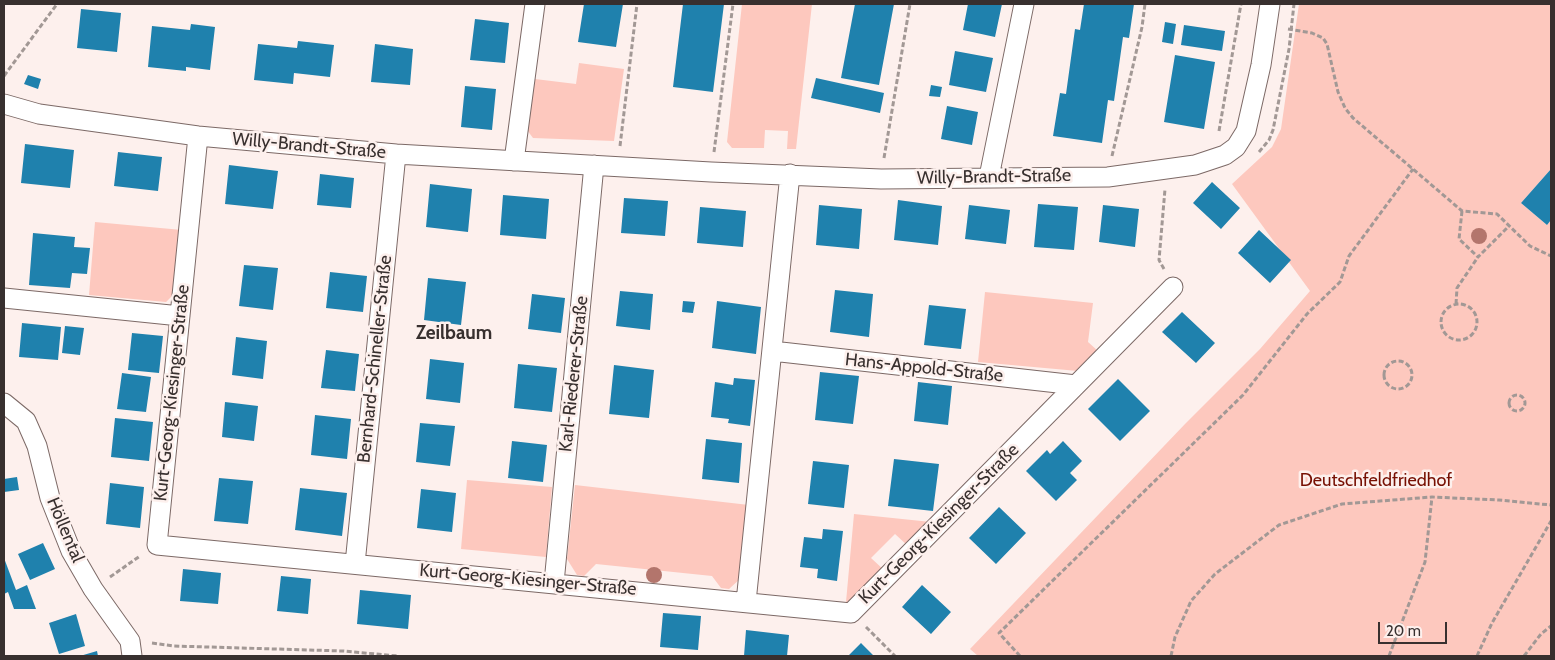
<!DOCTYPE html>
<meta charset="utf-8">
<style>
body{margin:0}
#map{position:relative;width:1555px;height:660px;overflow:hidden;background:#fdf0ed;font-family:Cabin,sans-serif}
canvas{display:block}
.frame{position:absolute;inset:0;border:5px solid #38302f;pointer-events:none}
.scale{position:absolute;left:1378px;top:622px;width:69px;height:22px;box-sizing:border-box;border:2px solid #38302f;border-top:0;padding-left:6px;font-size:15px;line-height:18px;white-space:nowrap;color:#38302f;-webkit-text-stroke:4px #fdf0ed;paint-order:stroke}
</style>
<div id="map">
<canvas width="1555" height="660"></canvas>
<div class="frame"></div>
<div class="scale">20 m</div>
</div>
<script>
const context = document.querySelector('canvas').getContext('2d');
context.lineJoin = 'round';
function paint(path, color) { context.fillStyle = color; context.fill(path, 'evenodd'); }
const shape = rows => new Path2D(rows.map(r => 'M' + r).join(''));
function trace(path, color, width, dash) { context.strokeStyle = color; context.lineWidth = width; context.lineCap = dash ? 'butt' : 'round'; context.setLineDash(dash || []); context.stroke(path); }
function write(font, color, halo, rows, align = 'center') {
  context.font = font + ' Cabin,sans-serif'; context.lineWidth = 5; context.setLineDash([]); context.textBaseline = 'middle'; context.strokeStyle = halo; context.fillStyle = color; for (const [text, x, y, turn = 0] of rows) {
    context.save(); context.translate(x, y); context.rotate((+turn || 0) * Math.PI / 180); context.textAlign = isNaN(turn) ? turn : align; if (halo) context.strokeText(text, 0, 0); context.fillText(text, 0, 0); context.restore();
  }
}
const green = shape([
 [742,4,812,4,796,149,787,149,788,131,765,130,764,148,732,148,727,142],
 [1299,4,1551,4,1551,169,1521,203,1547,225,1551,220,1551,656,978,656,970,649,1185,424,1260,349,1310,291,1232,184,1272,147,1281,129],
 [579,63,624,69,614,141,533,138,527,130,535,79,576,84],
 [95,222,182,230,177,291,166,302,89,295],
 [985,292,1093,303,1088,342,1098,351,1078,371,978,362],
 [467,480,552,487,546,557,461,549],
 [575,485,749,505,741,578,729,589,721,588,712,576,596,564,584,576,577,575,567,559],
 [854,514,931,522,908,546,895,534,871,558,884,570,852,601,846,602]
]);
const building = shape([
 [584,4,623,4,616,47,578,42],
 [683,4,724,4,713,92,673,87],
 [855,4,894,4,879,85,841,78],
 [968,4,1002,4,995,37,963,30],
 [1084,4,1134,4,1129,38,1123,37,1114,101,1108,100,1102,143,1053,136,1060,93,1066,94,1075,29,1080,30],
 [81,9,121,13,117,52,77,48],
 [475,19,509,23,505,63,470,60],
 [1165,22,1176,24,1173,44,1162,42],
 [191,24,215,27,210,70,186,67,186,71,148,67,152,26,190,30],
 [1184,25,1225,31,1222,51,1181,45],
 [298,41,334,45,330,77,294,73,293,84,254,80,258,44,297,48],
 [375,44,413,49,410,85,371,82],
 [955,51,993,58,986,92,949,85],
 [1175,55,1215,62,1204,129,1164,122],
 [28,75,41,79,38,89,24,84],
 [816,78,884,93,880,113,811,98],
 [931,85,942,87,940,97,929,96],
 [465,86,496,89,492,130,461,127],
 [947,106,978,112,972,145,941,139],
 [25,144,74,150,70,188,21,183],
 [118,152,162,157,158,191,114,186],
 [229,165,278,171,273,209,225,204],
 [1551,169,1551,220,1547,225,1521,203],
 [320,174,354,178,351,208,317,205],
 [1212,182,1240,208,1221,229,1193,203],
 [430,184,472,189,468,232,426,227],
 [503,195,549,199,546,239,500,235],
 [624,198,668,201,665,236,621,233],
 [898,200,942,206,938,245,894,240],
 [1038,204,1078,207,1074,250,1034,247],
 [819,205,862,209,859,249,816,245],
 [969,205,1010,210,1006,244,965,239],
 [1103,205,1139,209,1135,247,1099,242],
 [700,207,746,211,743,247,697,243],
 [1259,230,1291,260,1270,283,1238,253],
 [33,233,75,237,74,247,90,248,87,274,72,273,70,288,29,285],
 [244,265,278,268,273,310,239,306],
 [330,272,367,276,363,312,326,308],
 [428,278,466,282,461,325,424,320],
 [835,290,873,294,869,337,830,332],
 [620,291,653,294,650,330,616,326],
 [532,294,565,298,561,333,528,329],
 [683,301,695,302,693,313,682,312],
 [717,301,761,307,756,354,712,348],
 [929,305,966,309,961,349,924,345],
 [1182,312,1215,343,1196,363,1162,332],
 [22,323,61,327,58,360,19,357],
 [65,326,84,328,80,355,62,353],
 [132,333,163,336,159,373,128,370],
 [236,337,267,341,263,379,232,375],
 [326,350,359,354,355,391,321,388],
 [430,359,464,363,460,403,426,399],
 [518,364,557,368,552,412,514,408],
 [614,365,654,370,649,418,609,414],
 [820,372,859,376,853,424,815,420],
 [122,373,151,377,146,412,117,409],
 [734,378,755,380,750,426,728,423,729,419,711,417,715,382,733,385],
 [1118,379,1150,411,1120,441,1088,409],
 [918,382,952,386,948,425,914,421],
 [225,402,258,406,254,441,222,437],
 [315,415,351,419,347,459,311,455],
 [115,418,153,422,149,461,111,457],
 [420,423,455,426,450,466,416,462],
 [706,439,742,443,739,483,702,479],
 [512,441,547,445,543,482,508,478],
 [1063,441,1082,461,1070,473,1077,480,1056,501,1026,471,1047,450,1050,454],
 [894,459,939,464,933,511,888,506],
 [813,461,849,465,844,508,808,504],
 [17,477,19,490,4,492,4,479],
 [219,478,253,481,248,524,214,521],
 [110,483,144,487,140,528,106,524],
 [300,488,347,493,342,536,295,530],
 [421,489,456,493,452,532,417,528],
 [999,507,1026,533,996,564,969,538],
 [823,529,843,531,837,581,817,578,818,569,800,567,804,537,822,539],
 [43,543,55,569,30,580,18,554],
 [4,558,16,590,27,585,36,609,14,609,8,592,4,594],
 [183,569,221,573,218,604,180,601],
 [281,576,311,579,308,614,277,611],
 [922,585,951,612,931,634,902,607],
 [360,590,411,595,408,629,357,624],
 [663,613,701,616,698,650,660,647],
 [76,614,85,646,59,654,49,623],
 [746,630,789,635,787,656,744,656],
 [861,643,874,656,848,656],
 [97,651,98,656,80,656]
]);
const path = shape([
 [1288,29,1312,33,1323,38,1327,44,1338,92,1345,108,1353,118,1407,164,1462,211,1497,214,1530,246,1551,256],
 [4,76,57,4],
 [1219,131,1241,4],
 [620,146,637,4],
 [714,152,733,4],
 [1259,152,1269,140,1273,130,1289,49,1294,4],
 [1112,156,1142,27,1145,4],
 [884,158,910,4],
 [1462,211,1459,239,1478,257,1509,226],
 [1164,269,1159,260,1165,189],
 '1441 322a18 18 0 1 1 36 0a18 18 0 1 1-36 0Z',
 [1456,304,1457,288,1478,257],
 '1384 375a14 14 0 1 1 28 0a14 14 0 1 1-28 0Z',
 '1509 403a8 8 0 1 1 16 0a8 8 0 1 1-16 0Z',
 [110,577,140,556],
 [866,627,895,656],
 [152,643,174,646,343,651,398,656],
 [1020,656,999,633,1243,395,1307,314,1340,282,1349,256,1413,169],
 [1171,656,1175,637,1191,601,1215,574,1279,525,1342,504,1432,497,1499,500,1551,505],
 [1389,656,1425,562,1432,497],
 [1477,656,1492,623,1551,521],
 [1524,656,1541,634,1551,626]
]);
const street = shape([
 [4,104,39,114,198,136,396,154,711,172,881,179,1108,177,1195,165,1225,155,1236,147,1246,131,1261,65,1270,4],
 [198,136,157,545,851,613,1173,287],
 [514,161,535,4],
 [989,177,1024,4],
 [4,298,180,316],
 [772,351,1076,385],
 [4,403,26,421,37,446,50,498,71,551,93,589,130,641,132,656],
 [355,564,396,154],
 [554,583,594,165],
 [746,602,790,174]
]);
const trees = [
 [1479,236],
 [654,575]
];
const streetNames = [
 ["Willy-Brandt-Straße",309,146,5],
 ["Willy-Brandt-Straße",994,177,-1],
 ["Bernhard-Schineller-Straße",375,359,-84],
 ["Hans-Appold-Straße",924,368,6],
 ["Karl-Riederer-Straße",574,374,-84],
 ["Kurt-Georg-Kiesinger-Straße",172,393,-84],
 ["Kurt-Georg-Kiesinger-Straße",939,524,-45],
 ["Höllental",65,530,67],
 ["Kurt-Georg-Kiesinger-Straße",528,580,5]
];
const parkNames = [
 ["Deutschfeldfriedhof",1376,481]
];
const neighbourhoodNames = [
 ["Zeilbaum",454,333]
];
paint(green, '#fdc8be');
paint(building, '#1f81ad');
trace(street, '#7c6966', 21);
trace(path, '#a29895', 3, [5, 2.5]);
trace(street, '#fff', 19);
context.fillStyle = '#b3756c';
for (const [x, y] of trees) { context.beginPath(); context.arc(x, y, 8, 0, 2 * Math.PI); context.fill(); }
write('18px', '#38302f', '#fdf0ed', streetNames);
write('18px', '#771003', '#fdf0ed', parkNames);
write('bold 19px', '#38302f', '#fdf0ed', neighbourhoodNames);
</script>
